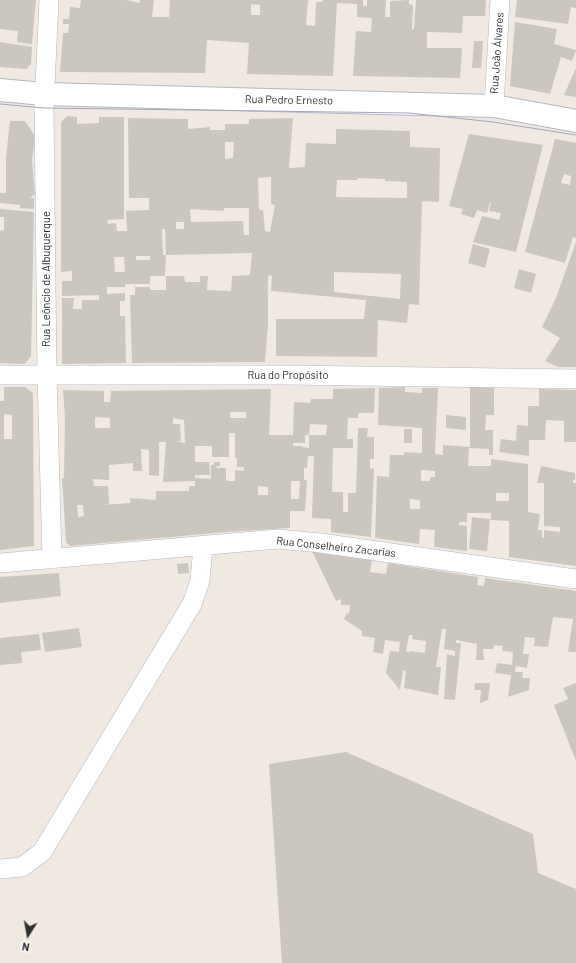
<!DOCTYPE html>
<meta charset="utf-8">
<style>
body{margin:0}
#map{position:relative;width:576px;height:963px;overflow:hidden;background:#efe9e1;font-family:Barlow,sans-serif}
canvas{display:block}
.north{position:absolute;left:8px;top:915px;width:40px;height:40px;-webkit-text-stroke:3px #fff;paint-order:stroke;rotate:191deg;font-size:11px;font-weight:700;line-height:16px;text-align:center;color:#2e2e2e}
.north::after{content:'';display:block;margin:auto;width:14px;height:18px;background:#2e2e2e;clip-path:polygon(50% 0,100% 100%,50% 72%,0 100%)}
</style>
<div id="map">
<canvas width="576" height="963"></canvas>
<div class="north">N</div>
</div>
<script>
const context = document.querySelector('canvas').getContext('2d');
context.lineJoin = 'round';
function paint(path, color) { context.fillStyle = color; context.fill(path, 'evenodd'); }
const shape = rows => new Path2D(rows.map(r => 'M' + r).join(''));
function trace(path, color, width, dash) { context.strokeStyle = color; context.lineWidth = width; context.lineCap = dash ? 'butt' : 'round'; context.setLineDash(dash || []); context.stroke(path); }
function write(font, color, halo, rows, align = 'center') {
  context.font = font + ' Barlow,sans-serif'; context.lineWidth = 4; context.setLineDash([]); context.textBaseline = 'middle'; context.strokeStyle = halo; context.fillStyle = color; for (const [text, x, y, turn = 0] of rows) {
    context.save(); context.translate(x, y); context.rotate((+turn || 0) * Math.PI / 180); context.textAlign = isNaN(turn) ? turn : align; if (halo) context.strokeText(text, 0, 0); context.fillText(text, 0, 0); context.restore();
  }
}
const building = shape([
 [0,0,36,0,32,44,17,42,18,31,0,29],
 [81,0,126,0,140,3,140,0,154,0,152,17,169,17,170,0,308,0,306,25,315,26,316,2,322,2,323,0,363,0,363,6,367,6,367,0,386,0,385,17,390,17,390,1,409,0,409,4,413,5,412,29,414,29,416,0,486,0,485,16,463,16,462,33,427,32,427,48,462,48,460,78,353,76,356,31,371,32,372,18,357,17,357,4,337,3,333,76,247,74,249,43,207,40,205,73,60,72,63,33,68,33,69,24,63,24,63,19,69,19,70,7,80,8],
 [251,4,260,5,260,15,251,15],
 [517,0,576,0,576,8,571,7,568,24,515,17],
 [515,22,557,29,554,44,576,50,572,61,561,57,550,94,510,86],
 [474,41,483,41,481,68,472,68],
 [0,42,32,47,31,64,26,69,0,67],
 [576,68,576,97,564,95],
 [67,116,77,117,77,124,99,123,99,117,124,117,124,219,107,220,108,224,116,223,117,231,127,231,126,211,149,210,149,198,129,198,128,118,188,119,188,129,210,127,210,130,225,130,225,124,249,124,249,119,293,118,289,168,305,167,306,143,336,144,336,129,410,131,410,147,440,148,439,202,422,201,419,305,409,304,407,323,378,320,377,357,276,356,276,319,364,319,366,300,271,291,272,275,268,276,268,325,265,362,132,363,130,295,135,295,135,287,150,287,150,290,166,290,166,276,184,276,185,282,200,282,200,276,208,276,207,290,231,291,232,276,250,275,252,253,166,255,165,229,162,229,163,255,166,255,165,276,150,276,150,284,125,284,125,287,107,287,107,294,125,293,125,301,120,301,120,316,125,316,126,363,62,364,62,298,74,298,73,309,82,309,82,300,99,300,99,295,62,296,62,281,72,281,72,271,61,272,61,122],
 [225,142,234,142,233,158,225,159],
 [271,177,271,204,275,205,270,232,265,231,263,210,259,210,258,178],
 [358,178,385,179,385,181,407,182,407,198,336,197,337,180,357,180],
 [224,208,249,208,249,235,244,235,243,221,191,222,190,209,224,211],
 [176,222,184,222,184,229,176,229],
 [136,256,150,256,150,260,136,260],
 [114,257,124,257,125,272,115,272],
 [334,272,401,274,400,299,334,292],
 [10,121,25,121,35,136,32,160,35,194,30,198,34,198,34,209,20,208,20,205,0,203,0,193,6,193,6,157],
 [469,134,543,145,516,252,473,242,482,216,499,220,501,213,489,211,491,202,490,202,487,213,477,210,474,218,461,214,463,209,449,206],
 [555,139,576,143,576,238,573,237,565,263,525,252],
 [564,174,571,176,570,185,561,183],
 [0,209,34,212,31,356,25,364,0,363,0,231,4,230,4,217,0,217],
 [576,242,576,367,558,367,545,361,560,338,542,327,556,298],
 [473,244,490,249,485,268,468,263],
 [519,269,536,274,531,293,514,288],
 [470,385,494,386,494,415,486,415,485,430,493,430,493,455,489,455,489,449,469,448,468,466,491,466,491,459,528,464,528,512,540,514,538,530,542,530,542,538,544,538,544,530,560,532,560,527,544,526,544,483,537,483,541,466,575,473,575,480,573,480,573,483,576,483,576,566,509,557,509,521,491,520,491,513,467,513,467,522,459,522,459,525,467,526,467,551,434,547,435,530,420,529,419,544,375,538,377,476,389,477,390,455,404,455,404,452,422,453,422,428,378,425,379,388,405,387,405,392,422,393,422,388,438,388,435,454,443,455,443,445,470,447],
 [421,470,435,471,435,477,430,477,430,481,421,481],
 [496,493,509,493,509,501,496,501],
 [410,499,420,500,420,509,410,509],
 [4,387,25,387,33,393,34,546,0,550,0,401,4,401],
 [4,414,12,415,12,439,4,439],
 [375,388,374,413,358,413,358,418,348,418,347,439,353,439,353,448,333,448,332,492,343,492,343,512,348,512,348,493,356,493,358,428,368,428,367,437,374,437,374,459,370,459,370,469,374,468,371,537,331,532,331,519,312,518,314,456,308,456,307,468,304,468,304,480,307,480,305,511,290,511,290,528,226,532,70,546,66,542,62,478,64,478,65,418,63,390,104,391,104,402,110,402,111,391,271,389,269,435,293,435,294,402,310,403,311,399,333,399,333,389],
 [230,412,246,412,246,418,230,418],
 [95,417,110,418,110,428,95,428],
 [173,418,184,420,185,443,175,441,181,441,180,424,173,424],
 [310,424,327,425,326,435,309,435],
 [229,433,235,433,235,458,237,458,237,467,244,467,244,471,235,470,235,481,228,481,226,480,226,468,217,468,216,466,220,466,220,462,214,462,214,465,211,465,211,479,195,478,195,475,210,475,209,462,195,462,195,446,212,446,212,457,229,457],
 [305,435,309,435,309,448,302,447,302,446,293,446,293,443,305,443],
 [159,442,166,442,163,482,195,481,195,486,189,486,189,491,156,491,156,500,130,498,130,503,101,505,109,504,108,486,94,486,93,479,109,480,109,465,133,463,133,471,142,471,141,449,149,450,149,475,159,476],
 [291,481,300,481,299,499,291,499],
 [258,486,268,487,268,495,258,495],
 [77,505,83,505,84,516,78,517],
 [539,389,576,390,576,442,564,442,564,421,546,420,545,440,529,440,529,456,499,452,501,439,516,441,517,425,528,426,528,406,539,406],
 [446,415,466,417,466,430,446,428],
 [404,429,412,429,412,443,404,443],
 [472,517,490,519,487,551,469,549],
 [312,551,372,559,370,572,386,574,388,563,478,577,477,585,484,586,485,578,576,591,576,652,568,652,573,619,553,617,548,647,534,646,535,638,525,637,523,654,529,654,527,668,516,666,515,672,523,672,522,678,530,678,529,690,508,697,511,675,495,673,497,663,512,665,513,652,502,651,503,646,494,645,493,649,483,649,484,660,476,660,477,644,456,640,456,643,461,643,455,700,444,699,447,654,455,656,455,651,444,649,446,629,442,629,436,667,441,667,438,695,404,688,406,671,403,670,400,690,386,673,390,651,399,652,400,642,385,640,383,654,373,652,375,638,362,636,362,631,344,619,347,613,349,614,350,605,341,605,341,599,336,601],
 [409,635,413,635,412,639,426,641,425,653,410,651,410,652,406,652],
 [188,563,189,573,178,574,177,564],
 [59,573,61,596,0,603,0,577],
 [79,628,82,647,45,652,42,633],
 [39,634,41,650,21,652,22,663,0,665,0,638],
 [475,683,490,683,488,700,480,703,481,690,474,690],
 [576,683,576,761,554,705,568,699,563,688],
 [346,752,533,834,538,873,576,889,576,963,282,963,269,764]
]);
const street = shape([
 [49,0,44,108,47,375,52,559],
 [494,106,500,0],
 [0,375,287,375,576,379],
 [0,563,278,539,320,543,576,579],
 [0,869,22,867,42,852,192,604,200,581,203,546]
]);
const secondary = shape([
 [0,90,44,94,494,106,576,121]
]);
const tram = shape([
 [0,104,44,108,409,113,493,122,576,135]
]);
const streetNames = [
 ["Rua João Álvares",497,53,-86],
 ["Rua Pedro Ernesto",289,100,1],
 ["Rua Leôncio de Albuquerque",46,279,-90],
 ["Rua do Propósito",288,375],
 ["Rua Conselheiro Zacarias",336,547,6]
];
paint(building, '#cbc7bf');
trace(street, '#b4b7c1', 20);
trace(secondary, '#b4b7c1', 24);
trace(street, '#fff', 19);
trace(secondary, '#fff', 22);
trace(tram, '#a3a6b8', 1);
write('11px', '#2e2e2e', '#fff', streetNames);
</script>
